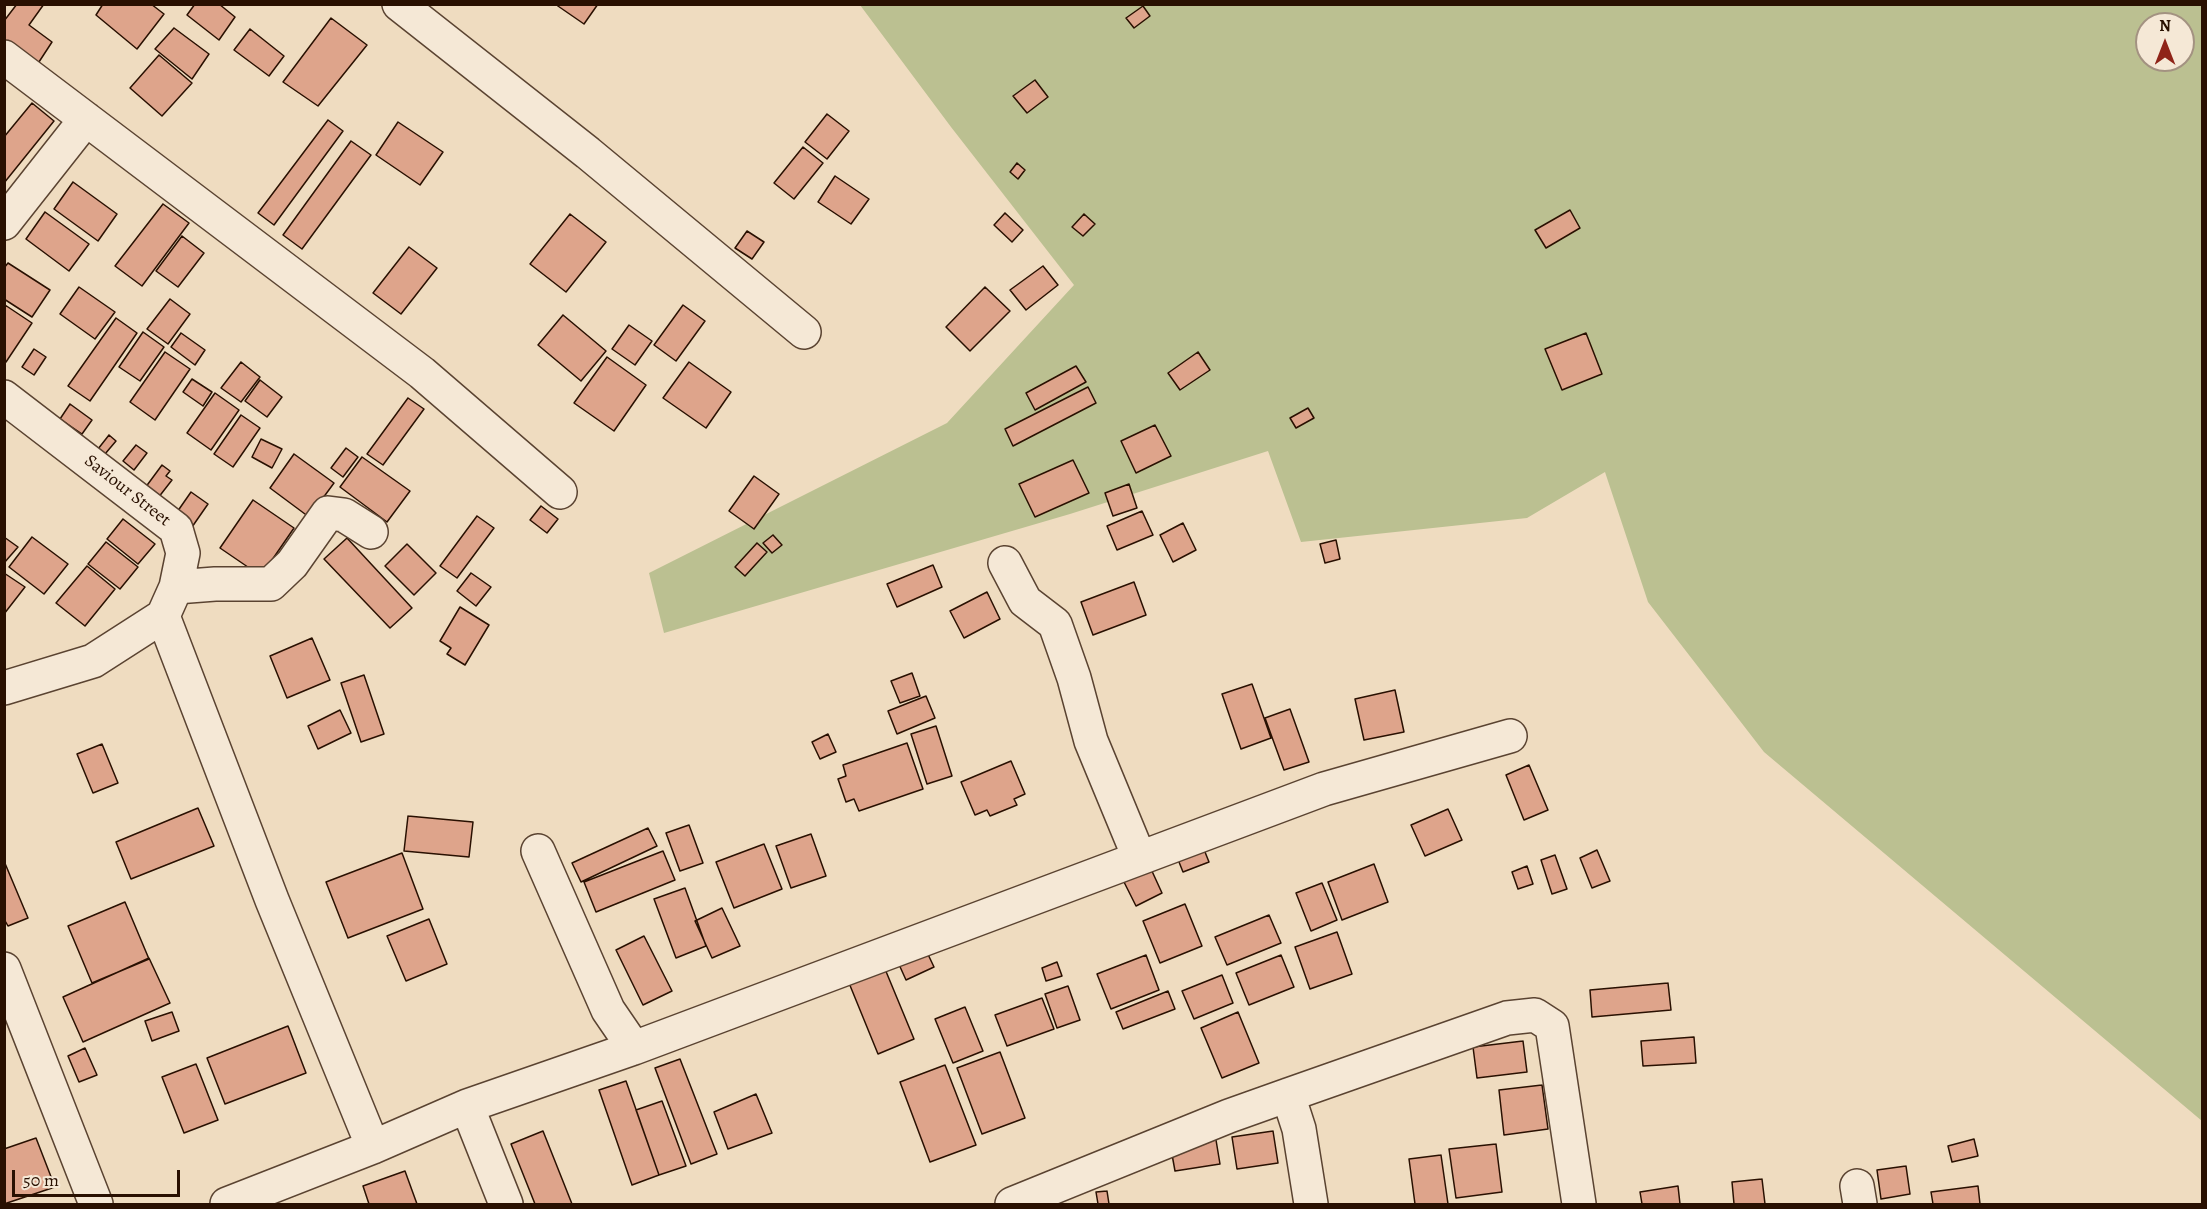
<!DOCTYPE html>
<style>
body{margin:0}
#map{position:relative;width:2207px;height:1209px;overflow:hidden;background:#efdcc0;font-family:Alegreya,serif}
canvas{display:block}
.frame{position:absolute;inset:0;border:6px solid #291001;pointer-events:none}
.north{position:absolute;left:2135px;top:12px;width:60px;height:60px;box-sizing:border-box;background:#f5e8d6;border:2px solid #a39281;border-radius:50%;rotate:0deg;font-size:16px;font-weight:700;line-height:24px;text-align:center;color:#291001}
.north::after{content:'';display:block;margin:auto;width:21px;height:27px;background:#8f2418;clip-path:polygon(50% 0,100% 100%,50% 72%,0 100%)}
.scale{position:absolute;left:12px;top:1170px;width:168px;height:27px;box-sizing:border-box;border:3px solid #291001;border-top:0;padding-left:8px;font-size:18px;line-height:21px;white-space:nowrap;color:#291001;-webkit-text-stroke:4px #f5e8d6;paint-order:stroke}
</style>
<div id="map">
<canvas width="2207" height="1209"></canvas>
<div class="frame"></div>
<div class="north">N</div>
<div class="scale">50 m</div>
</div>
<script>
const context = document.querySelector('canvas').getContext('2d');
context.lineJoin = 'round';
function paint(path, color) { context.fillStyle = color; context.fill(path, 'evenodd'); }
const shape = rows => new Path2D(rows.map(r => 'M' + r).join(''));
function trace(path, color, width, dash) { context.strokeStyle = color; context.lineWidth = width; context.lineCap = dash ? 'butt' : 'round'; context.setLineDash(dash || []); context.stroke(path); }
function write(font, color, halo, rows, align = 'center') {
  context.font = font + ' Alegreya,serif'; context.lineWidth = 6; context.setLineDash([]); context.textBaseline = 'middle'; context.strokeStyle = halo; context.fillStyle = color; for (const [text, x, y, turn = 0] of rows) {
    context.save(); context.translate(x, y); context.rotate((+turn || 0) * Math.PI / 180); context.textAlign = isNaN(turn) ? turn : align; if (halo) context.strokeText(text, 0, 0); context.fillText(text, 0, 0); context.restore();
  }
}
const green = shape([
 [860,5,2202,5,2202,1121,1764,752,1648,602,1605,472,1527,518,1301,542,1268,451,1070,514,664,633,649,573,947,423,1074,285,951,127],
 [2147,24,2183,24,2183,60,2147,60]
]);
const building = shape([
 [17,4,44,4,29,25,52,42,37,65,4,42,4,21,17,4],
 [103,4,151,4,164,14,137,49,96,15,103,4],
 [195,4,219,4,235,17,219,40,187,15,195,4],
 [555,4,598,4,584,24,555,4],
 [1143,6,1150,16,1134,28,1126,18,1143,6],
 [331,18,367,45,318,106,283,82,331,18],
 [174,28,209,54,192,79,155,49,174,28],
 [250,29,284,56,269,76,234,50,250,29],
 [159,55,192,83,162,116,130,88,159,55],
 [1035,80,1048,97,1027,113,1013,96,1035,80],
 [32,103,54,121,4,183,4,137,32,103],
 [827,114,849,131,827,159,805,142,827,114],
 [328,120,343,131,274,225,258,213,328,120],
 [398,122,443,152,420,185,376,155,398,122],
 [351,141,371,155,302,249,283,235,351,141],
 [803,147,823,163,794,199,774,183,803,147],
 [1017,163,1025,170,1018,179,1010,172,1017,163],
 [835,176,869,199,851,224,818,202,835,176],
 [73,182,117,214,98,241,54,209,73,182],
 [163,204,189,223,142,286,115,266,163,204],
 [1570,210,1580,228,1546,248,1535,230,1570,210],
 [45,212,89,244,69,271,26,239,45,212],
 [1005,213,1023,230,1012,242,994,225,1005,213],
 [570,214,606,242,566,292,530,264,570,214],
 [1084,214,1095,224,1083,236,1072,227,1084,214],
 [747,231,764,242,752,259,735,248,747,231],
 [182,236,204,253,178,287,156,271,182,236],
 [409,247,437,268,401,314,373,293,409,247],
 [8,263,50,290,32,317,4,299,4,268,8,263],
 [1043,266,1058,285,1026,310,1010,290,1043,266],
 [79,287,115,312,95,339,60,314,79,287],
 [985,287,1010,311,970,351,946,327,985,287],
 [170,299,190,314,168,344,147,329,170,299],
 [5,305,32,323,6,362,4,361,5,305],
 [683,305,705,321,676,361,654,345,683,305],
 [563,315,606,351,581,381,538,345,563,315],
 [116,318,137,333,90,401,68,386,116,318],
 [629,325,652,341,635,365,612,349,629,325],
 [143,332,164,347,140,381,119,367,143,332],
 [181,333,205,350,195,365,171,347,181,333],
 [1586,333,1602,374,1562,390,1545,349,1586,333],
 [34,349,46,357,34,375,22,367,34,349],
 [165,352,190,369,155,420,130,402,165,352],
 [1198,352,1210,370,1180,390,1168,373,1198,352],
 [607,357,646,385,614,431,574,403,607,357],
 [241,362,260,377,241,402,221,388,241,362],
 [689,362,731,392,706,428,663,398,689,362],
 [1076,366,1086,382,1035,410,1026,393,1076,366],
 [192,379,212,392,203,406,183,392,192,379],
 [260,380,282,397,267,417,245,401,260,380],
 [1088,387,1096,403,1013,446,1005,429,1088,387],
 [215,393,239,410,211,450,187,433,215,393],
 [408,398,424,409,383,465,367,454,408,398],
 [70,404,92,420,82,434,60,419,70,404],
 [1308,408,1314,418,1296,428,1290,418,1308,408],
 [241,415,260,428,233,467,214,454,241,415],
 [1155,425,1171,456,1136,473,1121,441,1155,425],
 [109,435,116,441,105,454,98,449,109,435],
 [261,439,282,449,272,468,252,457,261,439],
 [136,445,147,453,134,470,123,461,136,445],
 [346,448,358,457,343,477,331,468,346,448],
 [294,454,334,483,309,517,270,488,294,454],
 [362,457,410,491,387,522,340,487,362,457],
 [1073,460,1089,493,1035,517,1019,484,1073,460],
 [162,465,170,471,166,476,172,480,158,498,145,488,162,465],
 [754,476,779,494,754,529,729,511,754,476],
 [1129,484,1137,508,1113,516,1105,493,1129,484],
 [191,492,208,504,192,527,175,515,191,492],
 [253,500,294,528,261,576,220,548,253,500],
 [541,506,558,519,547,533,530,520,541,506],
 [1142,511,1153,535,1117,550,1107,526,1142,511],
 [477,516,494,528,457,578,440,566,477,516],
 [123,519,155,544,138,564,107,539,123,519],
 [1183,523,1196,550,1173,562,1160,535,1183,523],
 [773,535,782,545,772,553,763,543,773,535],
 [4,537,18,547,4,563,4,537],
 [32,537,68,564,44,594,9,567,32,537],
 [347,538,412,608,390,628,324,559,347,538],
 [1336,540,1340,559,1325,563,1320,544,1336,540],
 [106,542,138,567,120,589,88,564,106,542],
 [757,543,767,552,745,576,735,567,757,543],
 [407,544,436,573,414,595,385,566,407,544],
 [933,565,942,587,897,607,887,584,933,565],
 [87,566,115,589,85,626,56,603,87,566],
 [4,573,25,587,4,614,4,573],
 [471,573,491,587,476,606,457,591,471,573],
 [1134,582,1146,615,1093,635,1081,602,1134,582],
 [987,592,1000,619,964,638,950,611,987,592],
 [460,607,489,625,465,665,447,654,451,648,440,641,460,607],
 [312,638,330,680,287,698,270,656,312,638],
 [912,673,920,696,900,703,891,681,912,673],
 [364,675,384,734,361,742,341,683,364,675],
 [1252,684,1271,738,1241,749,1222,694,1252,684],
 [1395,690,1404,732,1364,740,1355,699,1395,690],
 [926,696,935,718,897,734,888,711,926,696],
 [1290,709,1309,762,1284,770,1265,718,1290,709],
 [340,710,351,733,318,749,308,726,340,710],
 [936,726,952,776,927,784,911,734,936,726],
 [828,734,836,752,820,759,812,742,828,734],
 [907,743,923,789,859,811,854,799,846,802,838,779,846,776,843,765,907,743],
 [102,744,118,783,93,793,77,754,102,744],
 [1011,761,1025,794,1014,799,1017,805,990,816,987,810,975,815,961,782,1011,761],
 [1529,765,1548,810,1524,820,1506,775,1529,765],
 [198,808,214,846,131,879,116,842,198,808],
 [1448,809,1462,840,1425,856,1411,825,1448,809],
 [408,816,473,822,469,857,404,851,408,816],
 [689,825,703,863,680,871,666,833,689,825],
 [648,828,657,846,581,882,572,863,648,828],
 [811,834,826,876,791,888,776,846,811,834],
 [764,844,782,889,734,908,716,862,764,844],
 [1203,847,1209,862,1183,872,1177,857,1203,847],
 [1597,850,1610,881,1592,888,1580,858,1597,850],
 [663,851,675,880,596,912,584,882,663,851],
 [402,853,423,909,348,938,326,882,402,853],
 [1555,855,1567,889,1552,894,1541,860,1555,855],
 [4,861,28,918,8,926,4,919,4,861],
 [1374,864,1388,902,1342,920,1328,882,1374,864],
 [1527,866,1533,884,1518,889,1512,872,1527,866],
 [1151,869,1162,893,1136,906,1124,882,1151,869],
 [1322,883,1337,920,1311,931,1296,893,1322,883],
 [685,888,706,946,676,958,654,899,685,888],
 [125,902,149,959,92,983,68,926,125,902],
 [1185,904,1202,946,1160,963,1143,921,1185,904],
 [722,908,740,946,712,958,695,921,722,908],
 [1269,915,1281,943,1227,965,1215,937,1269,915],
 [429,919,447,964,406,981,387,936,429,919],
 [1337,932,1352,974,1310,989,1295,947,1337,932],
 [644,936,672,991,643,1005,616,950,644,936],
 [925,948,934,967,906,980,897,960,925,948],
 [1146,955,1159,990,1111,1009,1097,974,1146,955],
 [1281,955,1294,987,1249,1005,1236,973,1281,955],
 [149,958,170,1003,83,1042,63,997,149,958],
 [1057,962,1062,976,1046,981,1042,968,1057,962],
 [885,969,914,1039,878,1054,849,983,885,969],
 [1222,975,1233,1003,1194,1019,1182,991,1222,975],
 [1668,983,1671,1010,1592,1017,1590,990,1668,983],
 [1068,986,1080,1020,1057,1028,1045,994,1068,986],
 [1168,991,1175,1009,1123,1029,1116,1012,1168,991],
 [1042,998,1054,1029,1007,1046,995,1015,1042,998],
 [965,1007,983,1051,953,1063,935,1019,965,1007],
 [172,1012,179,1031,152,1041,145,1021,172,1012],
 [1238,1012,1259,1063,1222,1078,1201,1028,1238,1012],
 [288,1026,306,1073,225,1104,207,1058,288,1026],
 [1694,1037,1696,1063,1643,1066,1641,1041,1694,1037],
 [1523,1041,1527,1072,1477,1078,1473,1047,1523,1041],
 [85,1048,97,1075,79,1082,68,1056,85,1048],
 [1000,1052,1025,1118,982,1134,957,1068,1000,1052],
 [680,1059,717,1154,691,1164,655,1068,680,1059],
 [196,1064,218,1120,184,1133,162,1077,196,1064],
 [945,1065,976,1145,930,1162,900,1082,945,1065],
 [626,1081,659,1175,632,1185,599,1090,626,1081],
 [1542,1085,1548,1129,1504,1135,1499,1090,1542,1085],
 [756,1094,772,1133,728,1149,714,1112,756,1094],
 [662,1101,686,1166,659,1175,636,1110,662,1101],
 [543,1131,572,1204,535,1204,511,1144,543,1131],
 [1273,1131,1278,1163,1237,1169,1232,1137,1273,1131],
 [1215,1134,1220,1164,1175,1171,1171,1149,1215,1134],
 [36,1138,55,1187,4,1204,4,1149,36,1138],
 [1974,1139,1978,1156,1952,1162,1948,1146,1974,1139],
 [1496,1144,1502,1192,1456,1198,1449,1149,1496,1144],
 [1441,1155,1448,1204,1415,1204,1409,1159,1441,1155],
 [1906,1166,1910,1194,1881,1199,1877,1170,1906,1166],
 [405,1171,417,1204,369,1204,363,1186,405,1171],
 [1762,1179,1765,1204,1734,1204,1732,1182,1762,1179],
 [1678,1186,1680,1204,1642,1204,1640,1192,1678,1186],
 [1978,1186,1980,1204,1933,1204,1931,1192,1978,1186],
 [1107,1191,1109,1204,1098,1204,1096,1192,1107,1191]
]);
const minor = shape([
 [399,4,588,153,804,332],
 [4,57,422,373,560,492],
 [4,223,86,119],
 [4,397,176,529,183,553,176,587,163,616],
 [1005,563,1025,601,1055,624,1074,678,1091,741,1139,857],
 [176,587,215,584,271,584,292,564,328,513,344,515,371,532],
 [163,616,272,900,373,1147],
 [4,688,93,661,163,616],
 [538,851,608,1010,634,1048],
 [4,969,96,1204],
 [1288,1095,1299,1129,1311,1204],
 [467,1106,506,1204],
 [1857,1186,1860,1204],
 [227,1204,373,1147,467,1106,634,1048,1324,789,1510,736],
 [1012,1204,1229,1116,1288,1095,1507,1018,1535,1015,1552,1026,1579,1204]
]);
const streetNames = [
 ["Saviour Street",127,491,38]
];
paint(green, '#bbc091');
paint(building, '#dea48b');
trace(building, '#291001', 1.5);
trace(minor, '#5a4331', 36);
trace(minor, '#f5e8d6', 33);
write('18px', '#291001', '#f5e8d6', streetNames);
</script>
